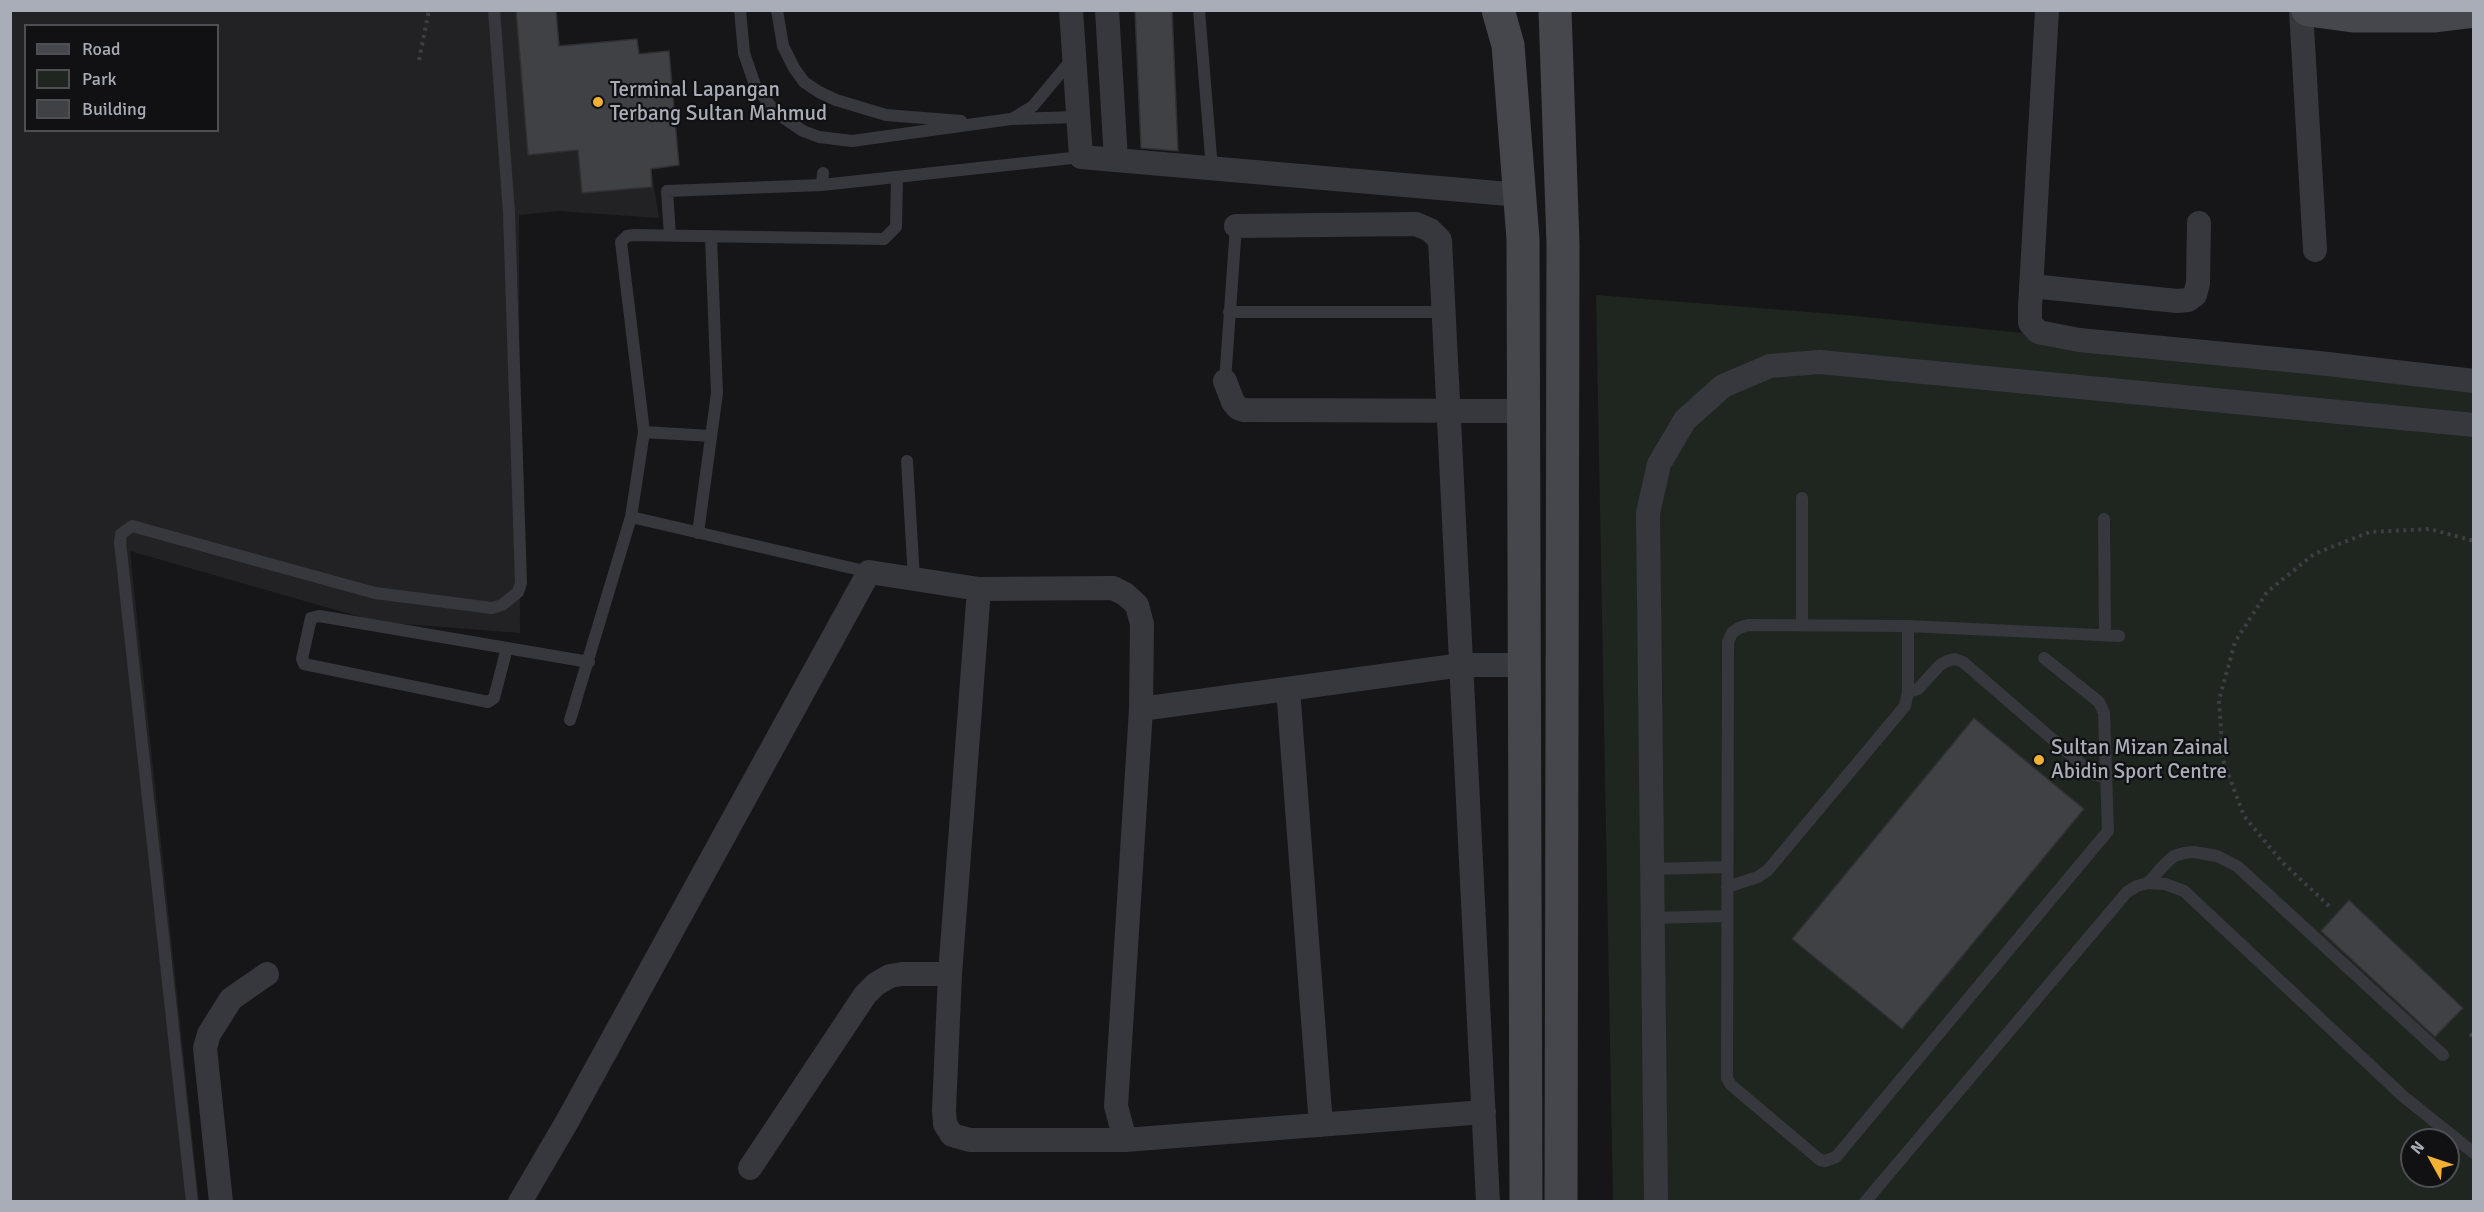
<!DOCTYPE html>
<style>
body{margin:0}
#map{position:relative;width:2484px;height:1212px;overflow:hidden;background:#161618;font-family:Signika,sans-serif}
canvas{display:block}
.frame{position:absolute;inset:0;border:12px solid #a8adb8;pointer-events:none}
.legend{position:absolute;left:24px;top:24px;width:195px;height:108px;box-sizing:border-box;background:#111113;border:2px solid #4d4f55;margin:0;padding:8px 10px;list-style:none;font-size:18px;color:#a8adb8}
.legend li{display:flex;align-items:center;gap:12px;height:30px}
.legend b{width:30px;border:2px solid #4d4f55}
.north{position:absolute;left:2400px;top:1128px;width:60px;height:60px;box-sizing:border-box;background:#111113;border:2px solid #4d4f55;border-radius:50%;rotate:310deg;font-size:16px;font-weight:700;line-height:24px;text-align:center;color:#a8adb8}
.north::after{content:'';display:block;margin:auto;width:21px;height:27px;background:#f2b134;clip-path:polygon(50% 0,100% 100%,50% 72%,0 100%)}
</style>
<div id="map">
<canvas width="2484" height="1212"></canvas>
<div class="frame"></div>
<ul class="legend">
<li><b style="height:8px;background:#45474d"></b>Road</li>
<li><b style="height:16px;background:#1e261f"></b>Park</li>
<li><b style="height:16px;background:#404145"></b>Building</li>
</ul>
<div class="north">N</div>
</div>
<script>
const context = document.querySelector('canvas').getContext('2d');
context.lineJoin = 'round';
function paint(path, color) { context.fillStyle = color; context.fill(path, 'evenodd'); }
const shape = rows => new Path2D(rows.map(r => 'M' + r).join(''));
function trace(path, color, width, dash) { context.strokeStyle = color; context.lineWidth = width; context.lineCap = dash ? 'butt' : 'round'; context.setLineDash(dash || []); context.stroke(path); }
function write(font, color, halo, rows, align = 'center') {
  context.font = font + ' Signika,sans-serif'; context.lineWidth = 4.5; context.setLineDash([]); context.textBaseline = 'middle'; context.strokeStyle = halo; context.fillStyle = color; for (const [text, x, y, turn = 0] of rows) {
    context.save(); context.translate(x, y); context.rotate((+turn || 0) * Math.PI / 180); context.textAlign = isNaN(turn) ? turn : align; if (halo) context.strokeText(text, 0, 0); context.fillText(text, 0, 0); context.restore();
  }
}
const built = shape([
 [10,11,556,11,560,46,637,39,639,54,669,51,679,165,651,168,659,218,558,211,519,215,520,633,378,622,130,551,199,1201,11,1201],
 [26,26,218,26,218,130,26,130]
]);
const green = shape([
 [1596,295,1846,315,2473,379,2473,1201,1613,1201],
 [2412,1140,2448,1140,2448,1176,2412,1176]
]);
const building = shape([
 [516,10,556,10,559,46,637,39,639,54,669,51,679,165,651,169,652,187,582,193,578,150,528,155,516,10],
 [1135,10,1172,10,1178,151,1141,148,1135,10],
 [1974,718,2084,809,1902,1029,1792,939,1974,718],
 [2349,900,2463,1008,2435,1037,2321,931,2349,900]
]);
const path = shape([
 [419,60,429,10],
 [2329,906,2282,862,2244,816,2223,760,2219,700,2235,642,2267,592,2314,554,2370,532,2430,529,2474,541],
 [2470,1034,2474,1037]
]);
const service = shape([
 [740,10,744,53,755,85,775,112,803,131,819,137,852,141,1011,119,1078,117],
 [777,10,783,46,794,68,804,82,819,92,836,100,886,115,961,121],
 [1199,10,1212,169],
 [1012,119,1033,106,1073,58],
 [822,185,823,173],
 [670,235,667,191,822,185,1081,157],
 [1229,312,1444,312],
 [1225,381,1236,226],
 [644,432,711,436],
 [907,461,914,579],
 [1802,498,1802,625],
 [631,517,869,572],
 [2104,519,2105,635],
 [698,533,717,393,711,236],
 [507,648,494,698,488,702,304,664,302,659,311,618,319,616,589,662],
 [2044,658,2099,702,2104,713,2108,831,1836,1157,1825,1161,1820,1160,1731,1085,1727,1078,1728,642,1732,633,1739,628,1748,625,1908,626,2119,636],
 [1908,692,1918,689,1940,665,1947,661,1955,659,1963,662,2094,775,2107,777],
 [570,720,631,517,644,432,621,242,627,236,634,235,884,239,896,227,897,177],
 [1652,869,1727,867],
 [2148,883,2165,864,2174,856,2184,853,2194,852,2217,856,2237,866,2443,1055],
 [1727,887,1758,877,1768,870,1905,706,1908,692,1908,626],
 [1652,918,1727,916],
 [192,1202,120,542,121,534,132,526,375,593,492,608,502,605,518,592,521,583,509,213,494,10],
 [1865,1202,2127,892,2137,886,2148,883,2165,884,2184,891,2404,1097,2474,1153]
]);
const minor = shape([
 [1071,10,1081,157,1520,195],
 [1107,10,1116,160],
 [2047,10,2030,307,2030,323,2038,332,2079,340,2319,363,2474,381],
 [2301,10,2315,250],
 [1236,226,1416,224,1430,230,1440,240,1488,1202],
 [2031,286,2177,301,2188,300,2195,295,2198,283,2199,223],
 [1225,381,1233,402,1238,408,1244,410,1523,411],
 [979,589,950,974,944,1110,945,1124,952,1135,970,1140,1125,1140,1484,1112],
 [1288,689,1321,1125],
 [1141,709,1462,665,1523,665],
 [750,1168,865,995,876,984,890,976,902,974,950,974],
 [221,1202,205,1048,209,1034,231,999,267,974],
 [520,1202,568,1120,869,572,979,589,1113,588,1125,594,1137,605,1142,624,1141,709,1116,1106,1125,1140],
 [1656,1202,1648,513,1659,464,1685,420,1723,386,1770,366,1820,362,2474,425]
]);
const secondary = shape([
 [1498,10,1508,45,1523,239,1526,1202],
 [1555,10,1563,244,1561,1202],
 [2308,10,2353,16,2433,16,2474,11]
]);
const markers = [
 [598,102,6,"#f2b134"],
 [2039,760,6,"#f2b134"]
];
const poiNames = [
 ["Terminal Lapangan",610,90],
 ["Terbang Sultan Mahmud",610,114],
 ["Sultan Mizan Zainal",2051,748],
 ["Abidin Sport Centre",2051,772]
];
paint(built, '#222225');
paint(green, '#1e261f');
paint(building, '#404145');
trace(building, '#303034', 1.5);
trace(path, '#3d3f44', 4, [3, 4.5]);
trace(service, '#37383d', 12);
trace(minor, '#37383d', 24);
trace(secondary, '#45474d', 33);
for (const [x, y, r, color] of markers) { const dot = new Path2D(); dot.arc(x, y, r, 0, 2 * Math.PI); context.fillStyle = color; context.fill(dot); trace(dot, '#111113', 2); }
write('21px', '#a8adb8', '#111113', poiNames, 'left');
</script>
